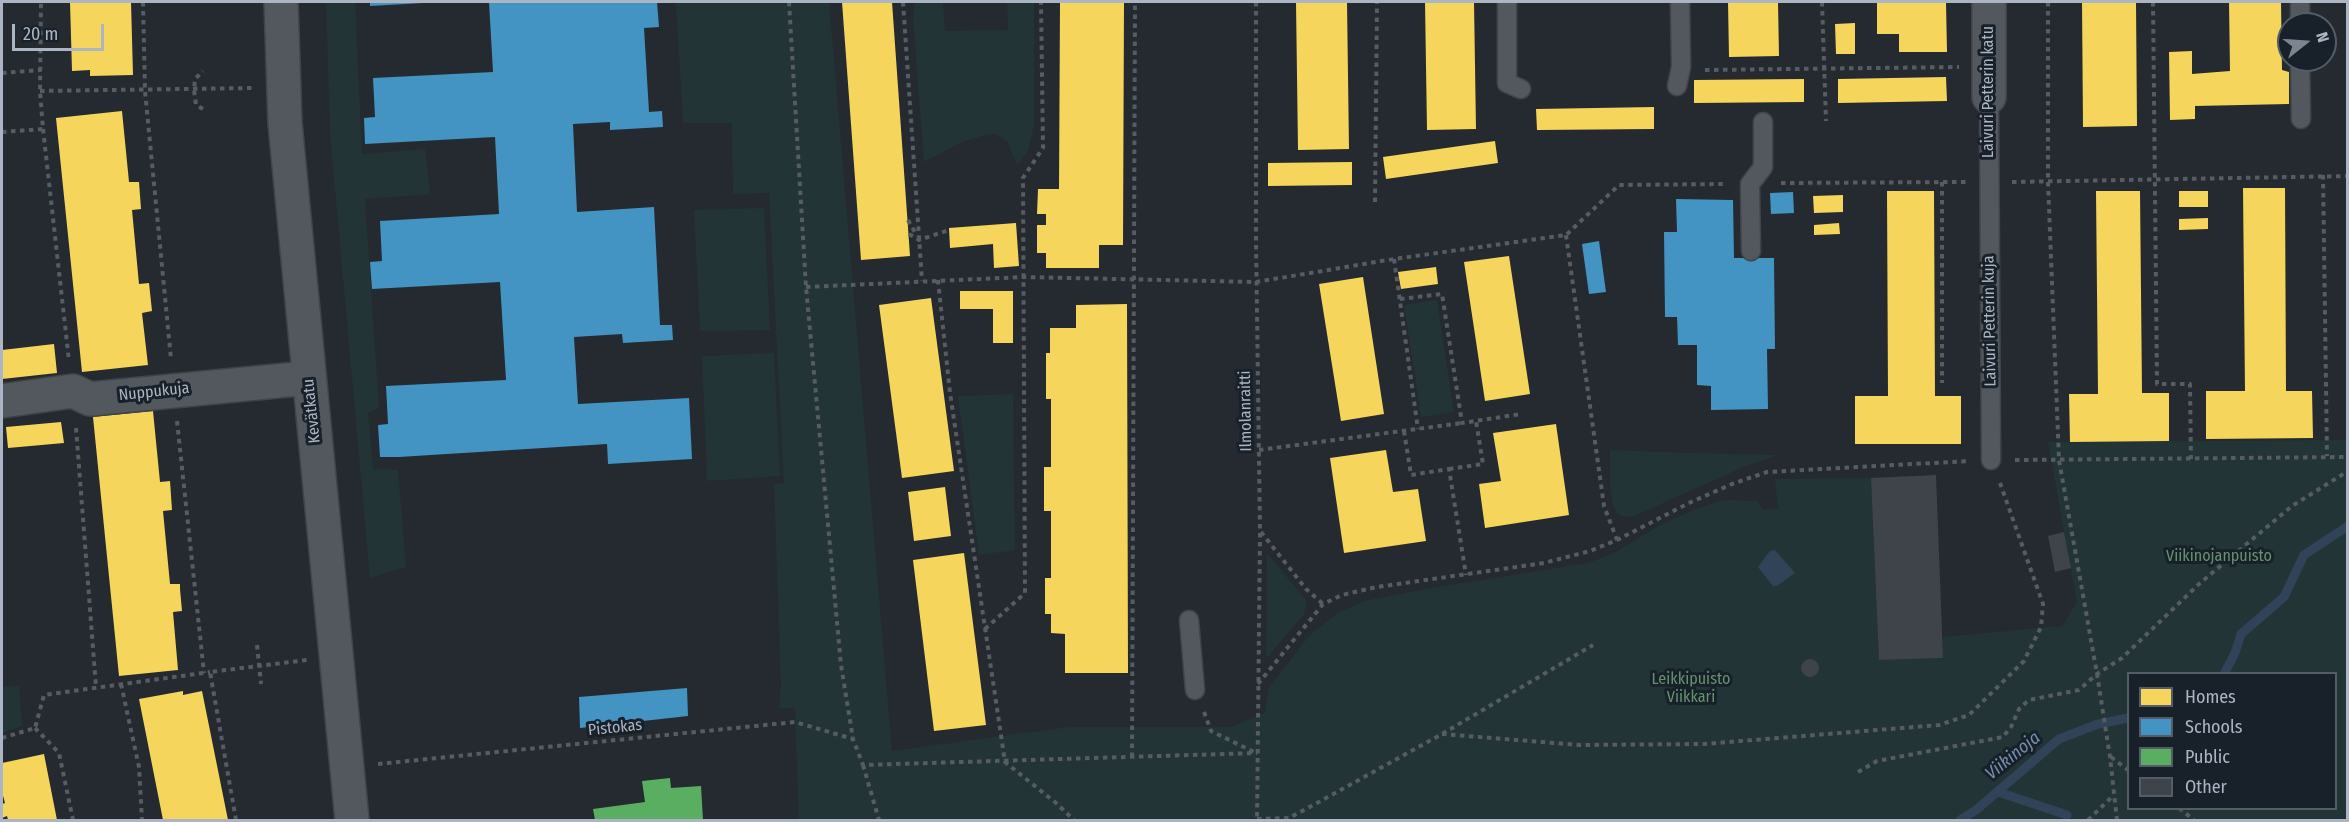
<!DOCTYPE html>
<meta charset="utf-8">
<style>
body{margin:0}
#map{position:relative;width:2349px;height:822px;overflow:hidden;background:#242a30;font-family:"Fira Sans Condensed",sans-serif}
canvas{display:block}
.frame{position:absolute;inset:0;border:3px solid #acb5c3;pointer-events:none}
.legend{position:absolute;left:2127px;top:672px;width:210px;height:138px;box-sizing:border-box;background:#18202a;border:2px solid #535c67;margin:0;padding:8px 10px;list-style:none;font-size:18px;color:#acb5c3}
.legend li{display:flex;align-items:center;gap:12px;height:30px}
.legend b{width:30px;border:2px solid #535c67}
.north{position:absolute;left:2277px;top:12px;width:60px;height:60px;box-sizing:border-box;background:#18202a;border:2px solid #535c67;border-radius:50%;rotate:73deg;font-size:16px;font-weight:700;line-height:24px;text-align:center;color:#acb5c3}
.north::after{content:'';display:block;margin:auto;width:21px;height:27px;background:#7c8490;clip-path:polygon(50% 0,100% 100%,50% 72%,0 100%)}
.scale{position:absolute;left:12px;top:24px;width:92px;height:27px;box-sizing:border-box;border:3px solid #acb5c3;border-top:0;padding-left:8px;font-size:18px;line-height:21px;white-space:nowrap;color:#acb5c3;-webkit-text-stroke:4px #18202a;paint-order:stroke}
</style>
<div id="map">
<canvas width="2349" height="822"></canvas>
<div class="frame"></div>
<ul class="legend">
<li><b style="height:16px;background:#f6d55c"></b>Homes</li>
<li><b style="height:16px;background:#4393c3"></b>Schools</li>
<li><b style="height:16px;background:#5aae61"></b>Public</li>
<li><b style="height:16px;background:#3f444a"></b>Other</li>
</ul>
<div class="north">N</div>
<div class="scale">20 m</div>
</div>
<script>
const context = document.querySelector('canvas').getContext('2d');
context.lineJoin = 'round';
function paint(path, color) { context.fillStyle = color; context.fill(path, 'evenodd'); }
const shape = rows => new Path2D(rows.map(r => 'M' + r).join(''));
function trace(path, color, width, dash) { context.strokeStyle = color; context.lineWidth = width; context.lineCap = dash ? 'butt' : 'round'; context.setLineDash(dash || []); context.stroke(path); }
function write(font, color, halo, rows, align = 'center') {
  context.font = font + ' "Fira Sans Condensed",sans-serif'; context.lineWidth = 6; context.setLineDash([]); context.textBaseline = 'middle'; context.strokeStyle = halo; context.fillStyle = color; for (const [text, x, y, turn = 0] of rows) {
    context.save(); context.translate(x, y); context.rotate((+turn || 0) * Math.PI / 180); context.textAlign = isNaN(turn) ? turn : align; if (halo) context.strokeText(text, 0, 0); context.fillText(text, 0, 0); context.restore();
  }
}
const green = shape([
 [326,2,355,2,362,154,425,149,430,194,365,199,379,408,368,413,373,469,398,470,406,567,370,578,330,133],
 [676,2,829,2,892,751,1069,727,1231,727,1265,713,1268,689,1308,637,1336,614,1364,601,1425,589,1588,563,1616,552,1662,524,1698,508,1724,500,1757,501,1763,510,1778,509,1775,479,1871,478,1879,660,1943,658,1942,637,2062,626,2077,602,2048,442,2347,440,2347,820,799,820,795,709,779,708,781,687,774,484,784,483,769,193,733,194,732,123,683,123],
 [2128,674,2336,674,2336,808,2128,808],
 [915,2,943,2,945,31,1008,30,1007,2,1034,2,1034,125,1028,151,1017,165,1007,141,995,134,985,135,962,142,924,162,913,18],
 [764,208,770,330,700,331,694,210],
 [1437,300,1454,412,1421,417,1404,305],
 [774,353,780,476,707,481,702,356],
 [1013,394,1015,550,979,555,958,396],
 [1610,450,1689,453,1777,455,1741,468,1632,517,1622,516,1617,513,1613,504,1610,487],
 [1267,553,1306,600,1306,606,1304,614,1266,659],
 [19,686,22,726,2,733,2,687]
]);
const water = shape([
 [1775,550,1795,573,1777,586,1773,586,1758,567,1770,551]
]);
const homes = shape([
 [70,2,131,2,133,75,90,76,90,70,72,71],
 [842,2,892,2,910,256,861,260],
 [1060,2,1124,2,1123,245,1099,245,1099,268,1046,268,1046,253,1037,253,1037,225,1046,225,1046,214,1037,214,1038,189,1059,189],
 [1296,2,1347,2,1349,149,1298,150],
 [1425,2,1474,2,1476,129,1427,130],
 [1728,2,1778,2,1779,56,1729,57],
 [1877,2,1946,2,1947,52,1899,52,1899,34,1877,34],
 [2082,2,2136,2,2137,126,2083,127],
 [2229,2,2281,2,2282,70,2289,72,2289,104,2195,106,2195,119,2170,120,2169,52,2192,51,2192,74,2230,71],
 [1855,23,1855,54,1836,54,1835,24],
 [1946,77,1947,101,1838,103,1838,79],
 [1804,79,1804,102,1694,103,1694,80],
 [1654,107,1654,129,1537,130,1536,109],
 [122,111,129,182,139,182,141,209,132,210,139,284,149,283,152,311,142,313,148,365,82,372,56,118],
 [1495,141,1498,163,1386,179,1383,157],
 [1352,162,1352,185,1268,186,1268,163],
 [2243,188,2285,188,2286,391,2312,391,2313,438,2206,439,2206,391,2245,391],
 [1887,191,1934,191,1935,396,1961,396,1961,444,1855,444,1855,396,1888,396],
 [2096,191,2140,191,2142,393,2169,393,2169,441,2070,442,2069,394,2098,394],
 [2179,191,2208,191,2208,207,2179,207],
 [1843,195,1843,212,1814,213,1813,196],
 [2208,218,2208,229,2179,230,2179,219],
 [1016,223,1019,266,994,268,993,244,950,248,949,228],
 [1839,223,1840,234,1814,235,1814,225],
 [1509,256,1530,394,1485,401,1464,262],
 [1436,267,1438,284,1401,289,1398,272],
 [1363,277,1384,414,1341,421,1319,284],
 [960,291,1013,291,1013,343,993,343,993,309,960,309],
 [931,298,954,471,902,478,879,305],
 [1127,304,1128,673,1065,673,1065,634,1051,633,1051,614,1045,614,1045,578,1051,578,1051,511,1044,511,1044,467,1051,467,1051,399,1046,399,1046,353,1050,353,1050,328,1076,328,1076,305],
 [54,344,57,373,2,379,2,350],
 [153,411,160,482,170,481,172,510,163,511,170,584,180,584,180,589,182,611,173,612,178,670,119,676,93,417],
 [61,422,64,443,8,448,6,427],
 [1556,424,1569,515,1485,528,1479,484,1501,481,1493,433],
 [1386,450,1393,492,1418,489,1426,541,1344,553,1330,458],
 [945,487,951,536,914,541,908,492],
 [964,553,986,725,934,731,913,560],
 [183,691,183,695,202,691,228,820,163,820,139,699],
 [44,754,57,820,8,820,7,816,2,818,2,804,5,803,2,792,2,763]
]);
const schools = shape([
 [370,2,423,2,423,3,370,6],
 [489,2,657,2,659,27,644,28,649,112,662,111,663,127,610,130,610,122,573,124,577,212,654,207,660,325,672,325,673,340,623,343,622,334,574,337,578,404,689,398,692,459,608,464,607,444,399,457,380,457,378,425,388,424,386,386,506,380,500,282,372,289,370,262,382,261,380,221,499,214,495,137,365,144,364,118,375,117,373,78,493,72],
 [1793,192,1794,213,1771,214,1770,193],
 [1676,199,1733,200,1734,258,1774,258,1775,349,1767,349,1768,409,1711,410,1711,386,1697,385,1697,345,1678,345,1677,317,1665,317,1664,232,1677,232],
 [1599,241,1606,292,1589,294,1582,244],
 [687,688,688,716,580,728,579,697]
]);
const public = shape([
 [670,778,671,788,701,786,703,820,595,820,593,809,645,802,642,781]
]);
const stream = shape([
 [2224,674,2235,653,2241,634,2284,597,2304,555,2348,526],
 [1998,792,2067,815],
 [1960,820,1976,810,2059,739,2098,724,2128,718]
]);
const building = shape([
 [1936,475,1943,658,1879,660,1871,478],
 [2064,532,2071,568,2055,572,2048,536],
 '1801 668a9 9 0 1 1 18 0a9 9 0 1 1-18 0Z'
]);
const path = shape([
 [143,2,145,91,171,359],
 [789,2,806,287,841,665,853,739,863,765,1257,753],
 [903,2,922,281],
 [1256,2,1256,242,1260,531,1257,820],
 [1822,2,1826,121],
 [2048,2,2048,182,2059,460,2097,674,2110,757,2117,820],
 [2153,2,2157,384,2190,384,2191,459],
 [1705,70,1959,67],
 [2,73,41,70],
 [40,91,253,88],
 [203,109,196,105,194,90,195,79,203,71],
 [43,129,69,361],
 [2,132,43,129,40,91,41,2],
 [2323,175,2327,456],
 [1942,182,1942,383],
 [2012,182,2348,176],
 [1781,183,1966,182],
 [1375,202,1377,2],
 [908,220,917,236],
 [1566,235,1604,506,1617,540],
 [1394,259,1418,429],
 [938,280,950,393,1005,762,1056,803,1074,820],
 [806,287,1023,277,1256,282,1394,259,1566,235,1619,185,1726,184],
 [1400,299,1442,294,1462,423,1521,414],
 [177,421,204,673],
 [76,428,96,687],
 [1404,431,1411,475,1449,469,1466,575],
 [1259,450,1462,423],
 [2015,460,2348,457],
 [1449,469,1483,464,1476,421],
 [1261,532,1306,589,1323,604],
 [985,629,1025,593,1023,178,1043,148,1041,2],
 [257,645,261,684],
 [121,684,139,767,142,820],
 [1258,684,1323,604,1342,595,1377,587,1544,563,1590,551,1617,540,1689,503,1732,484,1767,472,1969,461],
 [1204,712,1211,731,1256,753],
 [35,728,59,753,73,820],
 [1442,734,1579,745,1704,744,1939,725,1969,715,2024,661,2041,627,2043,604,2000,483],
 [2,738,35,728,44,695,210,672],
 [1132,757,1135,2],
 [2111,757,2128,770],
 [378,764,795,722,853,739],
 [863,765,879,820],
 [1858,772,1877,761,2003,737,2011,727,2019,709,2029,700,2079,690,2097,674,2122,658,2199,584,2292,506,2348,471],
 [2179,808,2194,820],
 [1257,819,1289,818,1317,803,1442,734,1593,645],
 [236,820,210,672,307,660],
 [2088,820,2114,795]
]);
const service = shape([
 [1507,2,1507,83,1521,89],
 [2300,24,2300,2],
 [2300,60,2301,119],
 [1677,86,1681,67,1680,2],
 [1989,97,1991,460],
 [1751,251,1750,184,1763,167,1763,122],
 [1189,620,1195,690]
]);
const minor = shape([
 [281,2,285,123,352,820],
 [1989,2,1989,97],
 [2,401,73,391,90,399,308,378]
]);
const pathBridge = shape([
 [909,234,919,240,949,230]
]);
const streetNames = [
 ["Laivuri Petterin katu",1989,92,-90],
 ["Laivuri Petterin kuja",1990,321,-91],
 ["Nuppukuja",154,392,-6],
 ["Kevätkatu",312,411,-96],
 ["Ilmolanraitti",1246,411,-91],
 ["Pistokas",615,728,-6]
];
const parkNames = [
 ["Viikinojanpuisto",2219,557],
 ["Leikkipuisto",1691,680],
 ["Viikkari",1691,698]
];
const waterNames = [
 ["Viikinoja",2013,756,-39]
];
paint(green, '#223436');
paint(water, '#314359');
paint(homes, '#f6d55c');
paint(schools, '#4393c3');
paint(public, '#5aae61');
trace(stream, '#314359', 9);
paint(building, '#3f444a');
trace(service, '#404449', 21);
trace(minor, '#404449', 36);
trace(path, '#565c62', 4, [4.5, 4.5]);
trace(service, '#53585f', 18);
trace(minor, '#53585f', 33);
trace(pathBridge, '#565c62', 4, [4.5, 4.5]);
write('16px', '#acb5c3', '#18202a', streetNames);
write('16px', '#64936d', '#18202a', parkNames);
write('italic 18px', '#748eac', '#18202a', waterNames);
</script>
